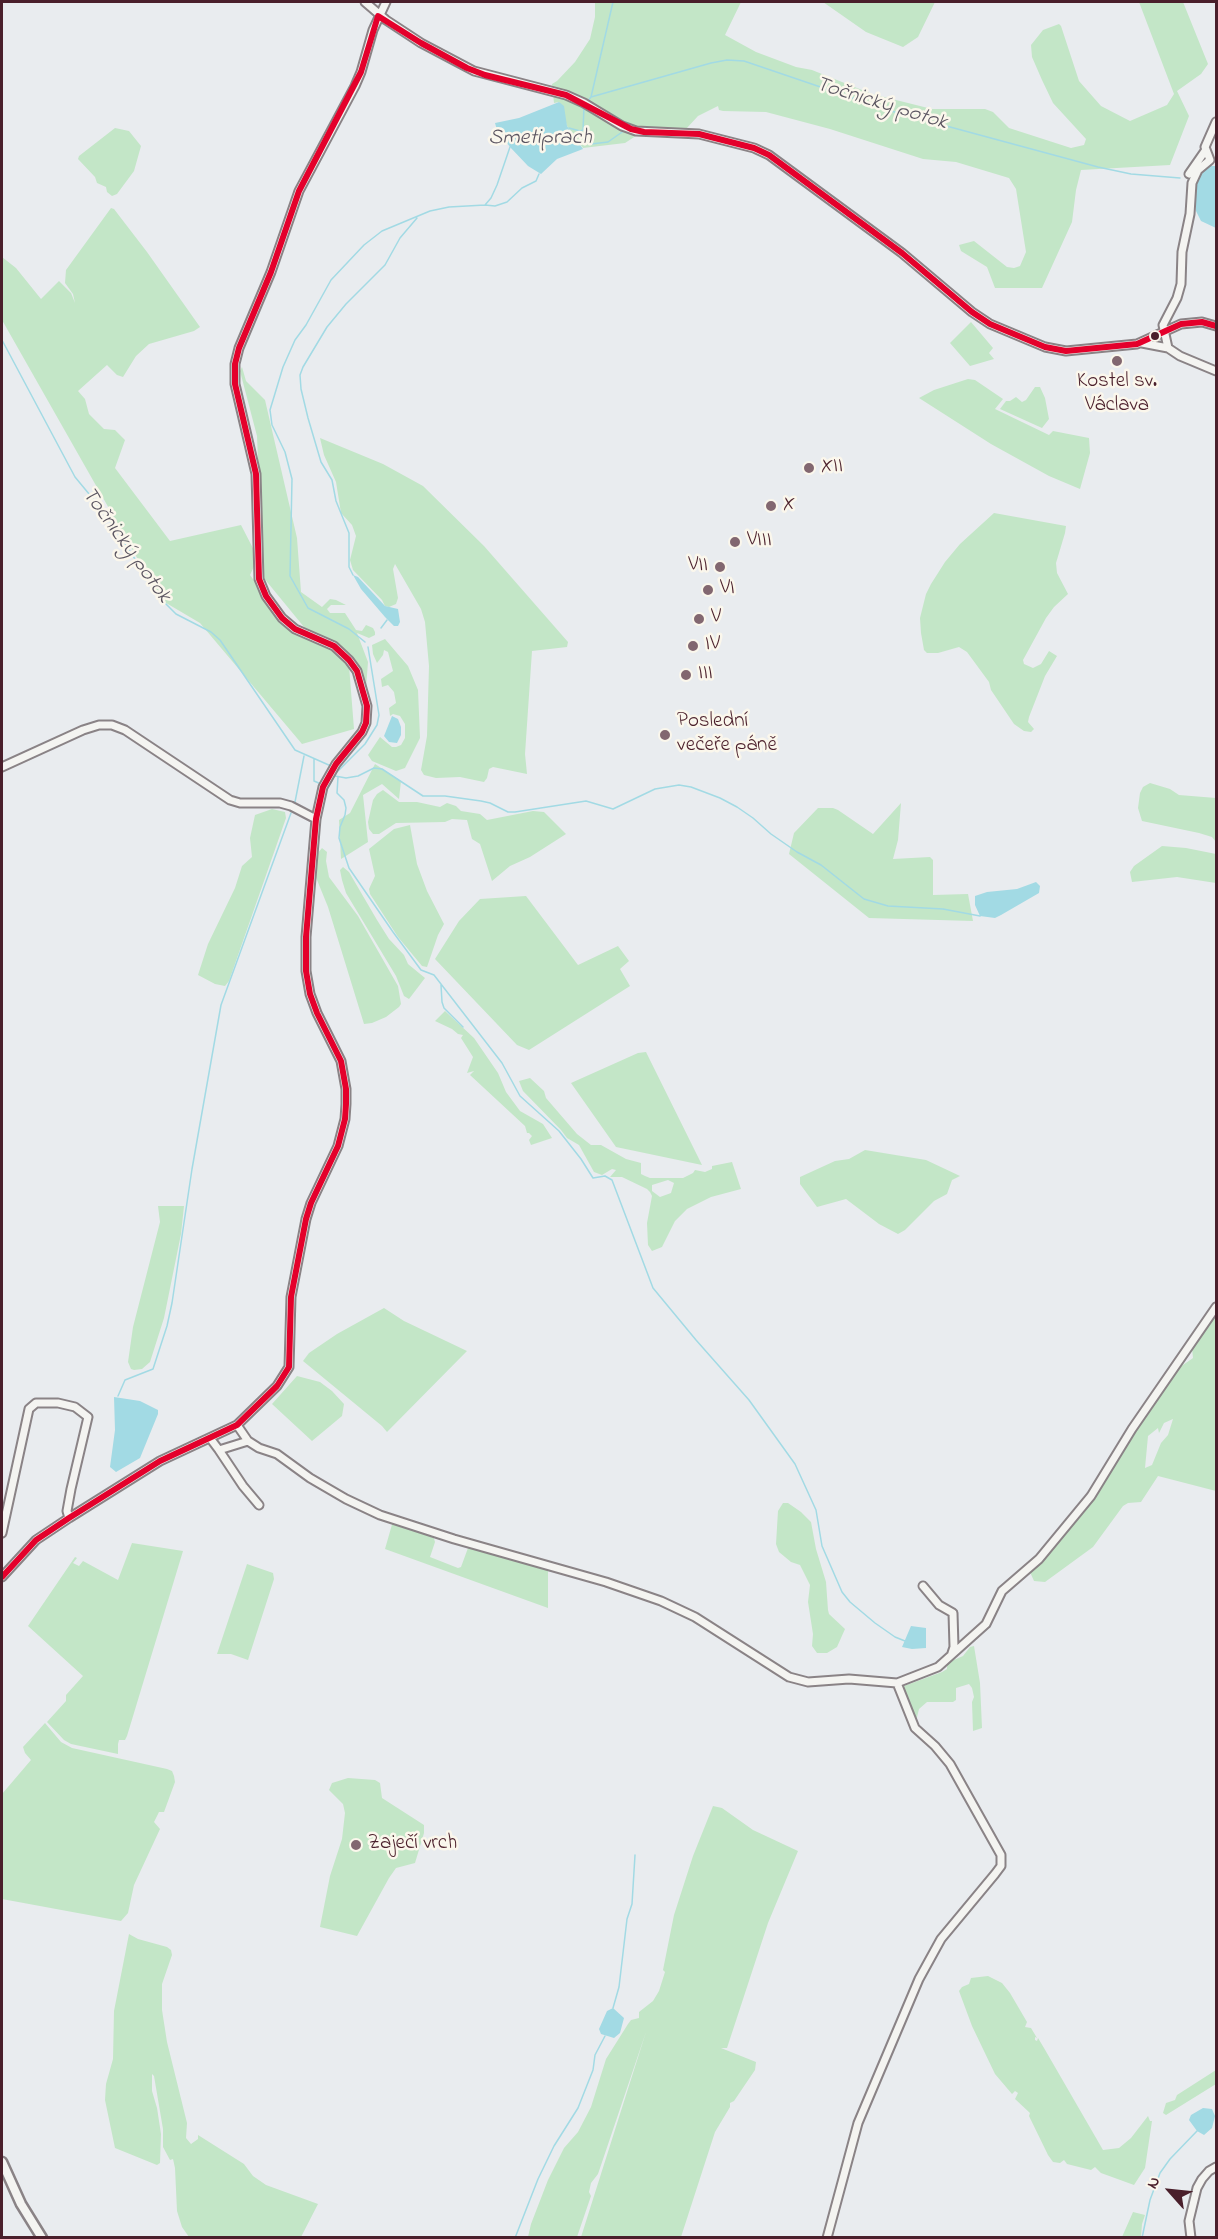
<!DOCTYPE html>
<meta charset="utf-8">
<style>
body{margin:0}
#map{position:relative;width:1218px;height:2239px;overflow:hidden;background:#e9ecef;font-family:"Indie Flower",sans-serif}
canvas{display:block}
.frame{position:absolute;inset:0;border:3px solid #4a1f2b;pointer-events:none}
.north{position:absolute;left:1140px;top:2161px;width:60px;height:60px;-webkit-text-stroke:4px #fbf7ec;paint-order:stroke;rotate:297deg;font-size:16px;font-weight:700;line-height:24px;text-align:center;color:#4a1f2b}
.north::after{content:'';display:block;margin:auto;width:21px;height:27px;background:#4a1f2b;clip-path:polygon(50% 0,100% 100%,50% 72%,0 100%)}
</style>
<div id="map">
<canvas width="1218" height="2239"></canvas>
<div class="frame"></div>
<div class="north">N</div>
</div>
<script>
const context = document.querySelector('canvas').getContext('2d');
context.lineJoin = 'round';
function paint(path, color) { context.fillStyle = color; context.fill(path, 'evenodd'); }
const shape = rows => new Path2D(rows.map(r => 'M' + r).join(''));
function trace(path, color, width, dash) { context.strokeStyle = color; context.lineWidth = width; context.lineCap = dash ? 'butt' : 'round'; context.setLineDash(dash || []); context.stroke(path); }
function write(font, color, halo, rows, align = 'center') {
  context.font = font + ' "Indie Flower",sans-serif'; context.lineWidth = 5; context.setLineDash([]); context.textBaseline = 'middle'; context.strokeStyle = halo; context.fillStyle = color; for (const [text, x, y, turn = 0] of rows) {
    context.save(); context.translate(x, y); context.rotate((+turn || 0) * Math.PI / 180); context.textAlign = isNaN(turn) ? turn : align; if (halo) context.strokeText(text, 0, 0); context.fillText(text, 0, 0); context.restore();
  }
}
const green = shape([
 [595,2,741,2,725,35,756,52,796,67,812,70,872,94,932,109,985,109,993,112,1009,128,1071,148,1084,145,1086,139,1053,103,1042,80,1032,57,1031,45,1043,30,1059,24,1061,26,1079,81,1101,106,1130,121,1167,105,1174,94,1139,2,1183,2,1208,64,1201,74,1177,91,1189,116,1170,165,1081,170,1076,190,1072,222,1042,288,995,288,987,267,961,251,959,245,974,241,1007,267,1014,268,1020,266,1026,252,1016,189,1009,178,956,162,923,159,830,129,766,112,723,111,719,110,718,106,698,116,686,129,645,130,625,143,583,148,567,126,559,102,554,103,552,84,557,81,575,62,590,39,595,17],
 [823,2,935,2,918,37,903,47,866,32],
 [115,128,129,131,141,146,134,171,117,194,112,196,107,192,106,187,97,183,95,177,78,159,79,156],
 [111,208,114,209,147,252,200,327,194,331,149,344,136,356,123,377,117,375,107,365,78,391,85,399,89,414,104,429,115,430,125,440,115,468,170,541,241,525,258,558,250,575,279,615,348,653,354,729,302,744,200,623,161,600,2,320,2,257,16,268,41,299,59,281,71,293,75,303,73,294,65,283,66,270],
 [971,322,993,348,989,353,994,359,970,366,950,343],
 [242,367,246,381,265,400,297,538,301,592,322,607,330,599,336,600,346,605,331,605,327,609,330,613,345,613,356,630,362,631,366,625,373,628,375,632,375,635,369,638,357,633,368,662,366,688,351,654,304,627,263,577,257,436,240,371],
 [968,379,975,380,1003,399,995,409,1049,435,1053,431,1089,438,1090,453,1080,489,1049,476,991,444,919,398,934,390],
 [1035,387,1040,387,1045,398,1049,419,1042,428,1000,409,1006,401,1010,401,1016,397,1022,402,1026,400],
 [320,438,383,464,423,486,484,546,568,642,567,647,532,651,525,754,527,774,493,767,489,769,487,778,484,782,460,777,436,778,424,775,421,770,427,736,429,666,425,622,421,609,395,564,393,569,398,598,396,604,389,607,385,606,382,600,353,570,350,560,356,536,352,525,341,513,336,482,324,455],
 [994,513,1066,526,1065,533,1056,563,1057,573,1068,594,1054,607,1046,618,1023,660,1024,664,1033,668,1041,664,1049,651,1057,656,1045,676,1029,717,1028,722,1034,729,1031,732,1024,731,1014,724,991,690,989,682,967,652,959,647,938,653,927,653,924,650,921,633,920,618,926,594,931,584,945,562,960,544],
 [385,639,408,666,418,690,420,738,405,768,396,771,372,761,368,755,380,737,392,747,396,747,401,745,405,738,405,724,400,716,393,714,390,716,389,708,396,703,394,692,388,685,382,687,381,679,393,671,388,652,384,650,383,655,377,663,373,654,372,645],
 [375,764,401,781,399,799,382,784,363,795,368,842,341,859,339,820,350,813],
 [1150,783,1170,789,1179,795,1216,798,1216,842,1212,837,1199,833,1142,821,1138,808,1140,793,1143,787],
 [383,790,399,802,417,802,440,807,447,803,456,806,461,811,480,814,487,820,533,811,544,812,566,834,530,857,510,866,492,881,480,844,472,839,467,820,452,819,445,822,396,823,379,834,373,834,369,829,368,822,373,800,377,794],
 [901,803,898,840,893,859,930,857,933,860,933,895,968,894,973,921,869,918,789,854,794,833,818,808,833,808,838,810,873,834],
 [272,809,285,812,286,818,229,981,225,986,215,984,198,975,208,944,235,888,242,866,252,857,250,838,255,815],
 [410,825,417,864,427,891,444,924,438,935,427,967,422,966,398,937,370,894,369,889,375,876,369,849,394,829],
 [1162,846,1186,848,1216,854,1216,883,1177,877,1132,882,1130,872,1134,866],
 [322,848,327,852,326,861,329,877,358,916,398,986,401,1004,399,1007,386,1017,372,1023,364,1024,328,907,315,875,317,854],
 [343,867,349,872,377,920,389,939,404,955,408,964,425,978,409,999,404,996,396,976,346,893,342,880,340,870],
 [526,896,578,965,618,946,629,961,620,969,630,986,529,1050,517,1045,435,959,459,921,480,899],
 [445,1011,474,1038,498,1073,506,1092,520,1111,543,1124,552,1138,531,1145,529,1140,532,1136,529,1133,527,1133,525,1126,470,1075,474,1071,467,1073,473,1057,461,1038,463,1035,458,1034,452,1029,435,1021],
 [646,1052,702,1165,616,1147,571,1083,638,1053],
 [530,1078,544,1091,546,1098,577,1134,591,1145,601,1145,626,1159,641,1163,641,1174,645,1176,650,1178,683,1178,693,1173,695,1170,705,1172,712,1169,712,1166,732,1162,741,1189,711,1197,687,1209,675,1221,662,1247,652,1251,648,1245,647,1223,652,1196,650,1192,647,1189,622,1177,610,1177,616,1170,612,1169,602,1175,594,1172,579,1145,567,1138,561,1130,523,1091,519,1081],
 [668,1180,674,1183,671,1193,660,1197,652,1191,652,1185],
 [865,1150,926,1160,960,1176,952,1180,947,1194,934,1201,905,1230,898,1234,879,1224,846,1199,817,1207,800,1184,800,1177,835,1161,849,1159],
 [158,1206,184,1206,181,1234,164,1318,150,1362,142,1369,134,1370,131,1369,128,1362,133,1327,160,1222],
 [1216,1306,1216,1491,1158,1476,1141,1502,1128,1503,1123,1506,1093,1547,1045,1582,1034,1581,1030,1572,1078,1518,1096,1494,1155,1398,1180,1367,1193,1358,1192,1348],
 [1173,1419,1168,1435,1161,1443,1152,1465,1145,1468,1148,1436,1158,1428,1159,1433,1164,1423],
 [384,1308,404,1321,467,1351,387,1432,382,1426,303,1361,309,1353,337,1334],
 [297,1376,320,1382,332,1391,344,1404,342,1416,312,1441,272,1404],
 [783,1503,788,1503,801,1512,811,1522,816,1549,826,1582,828,1610,829,1614,845,1629,837,1647,827,1653,817,1653,812,1646,813,1634,808,1602,810,1585,800,1565,791,1562,779,1552,776,1544,778,1511],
 [393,1521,433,1535,435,1542,430,1557,458,1568,461,1567,468,1548,473,1548,548,1568,548,1608,385,1549],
 [132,1543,183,1551,127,1736,125,1740,119,1740,118,1744,118,1754,71,1744,64,1740,47,1722,66,1701,66,1695,83,1676,28,1626,75,1557,77,1558,73,1563,79,1566,83,1561,118,1580],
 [247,1564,273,1573,274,1579,248,1660,231,1654,217,1654],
 [974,1646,980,1683,982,1728,973,1731,972,1702,974,1697,972,1688,969,1684,956,1688,956,1700,953,1702,927,1702,919,1709,916,1721,903,1688,904,1686,942,1672,947,1669,947,1663,963,1656,970,1647],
 [45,1723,61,1742,72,1748,167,1769,172,1771,174,1776,175,1782,164,1812,159,1812,154,1822,160,1829,134,1885,128,1913,121,1921,2,1899,2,1794,31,1760,25,1753,23,1747],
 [348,1778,375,1780,380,1783,382,1798,424,1825,424,1833,415,1863,396,1868,389,1878,357,1936,320,1927,330,1876,342,1839,345,1813,343,1804,329,1790,332,1783],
 [713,1806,722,1808,753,1830,798,1851,768,1923,727,2048,721,2048,756,2062,755,2070,734,2101,730,2103,730,2107,715,2132,681,2237,581,2237,646,2032,598,2174,591,2183,589,2192,591,2196,577,2237,528,2237,531,2224,548,2180,564,2148,578,2132,591,2107,606,2059,628,2024,631,2020,639,2018,639,2012,653,2001,659,1991,665,1972,663,1970,674,1915,693,1856],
 [129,1934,138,1939,167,1947,171,1950,172,1955,162,1984,162,2010,167,2042,187,2123,186,2138,191,2144,198,2139,198,2135,244,2164,253,2176,266,2185,318,2204,301,2237,189,2237,182,2227,177,2211,175,2168,173,2159,170,2160,163,2147,163,2129,154,2076,152,2074,152,2091,157,2108,161,2134,160,2163,157,2165,115,2148,105,2100,106,2084,113,2059,114,2011],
 [988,1976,1002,1983,1010,1993,1027,2022,1025,2027,1031,2028,1037,2038,1035,2037,1035,2040,1037,2041,1038,2038,1044,2048,1103,2150,1119,2148,1131,2138,1148,2116,1150,2121,1152,2121,1145,2168,1134,2185,1101,2173,1095,2167,1091,2170,1067,2164,1064,2160,1060,2163,1053,2162,1048,2155,1029,2116,1030,2113,1015,2099,1018,2093,1015,2091,1012,2094,995,2074,972,2026,959,1991,962,1987,969,1984,971,1978],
 [1216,2070,1216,2084,1166,2115,1163,2113,1166,2103,1175,2100,1177,2095],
 [1133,2212,1145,2215,1142,2224,1141,2237,1122,2237]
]);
const water = shape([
 [559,102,564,106,567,126,583,149,557,159,541,174,528,166,510,147,497,130,495,123,519,118],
 [1207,166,1216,166,1216,228,1201,221,1196,211,1196,179,1199,172],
 [353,575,358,577,385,606,398,609,400,622,398,626,394,626,385,617,361,589],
 [392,716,398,719,401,727,401,735,397,743,389,742,384,736],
 [1036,882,1040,886,1039,893,1001,915,995,918,980,916,975,905,975,896,987,892,1017,889],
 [114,1397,140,1401,158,1410,158,1414,140,1458,116,1472,110,1467,115,1430],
 [911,1626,926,1628,926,1648,912,1649,902,1647],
 [613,2008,624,2018,620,2033,614,2038,601,2034,599,2029,607,2011],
 [1203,2108,1212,2109,1215,2116,1212,2128,1204,2135,1197,2131,1189,2120,1191,2115]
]);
const stream = shape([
 [591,97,613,2],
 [587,102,591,97,711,63,727,60,744,61,891,111,1098,167,1131,174,1180,178],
 [569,128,580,131,583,130,584,107],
 [580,133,580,137,591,144,608,142,625,130],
 [485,205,495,206,507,202,522,188,536,181,539,174],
 [2,340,75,477,104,512,162,600,176,614,211,632,220,640,295,750,331,766],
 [353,575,349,567,349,533,336,501,332,480,321,462,308,418,301,389,300,375,303,367,327,327,346,304,385,265,400,238,417,218],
 [381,628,387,620],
 [365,642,349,629,308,608,290,576,292,479,285,452,272,425,270,410,283,367,295,340,306,325,331,280,364,245,382,231,430,211,449,207,485,205,491,198,497,185,510,147],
 [314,759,314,781,321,784],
 [335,769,338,771,365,744,377,725,379,715,368,647],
 [335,776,346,778,358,776,374,768,382,769,423,796,445,796,481,801,490,803,508,812,515,812,586,801,613,809,655,789,679,785,691,787,720,798,737,807,753,818,771,834,797,852,821,865,864,899,888,906,943,909,980,916],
 [338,777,337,793,344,800,346,808,345,815,340,827,339,838,349,868,393,932,421,970,434,975,502,1063,520,1096,559,1131,581,1159,593,1178,605,1176,612,1180,653,1288,696,1340,749,1400,795,1464,816,1510,822,1546,842,1592,850,1602,875,1623,895,1637,905,1641],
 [326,788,328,788,337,772],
 [295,802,304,756],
 [441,985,442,1002,444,1008,463,1027],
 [118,1396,125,1380,153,1369,167,1326,172,1303,192,1169,221,1005,291,813],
 [613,2008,619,1987,627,1919,632,1904,635,1855],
 [515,2238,538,2179,554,2146,578,2108,593,2070,595,2055,605,2036],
 [1142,2238,1150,2200,1160,2173,1170,2159,1197,2131]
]);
const minor = shape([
 [365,2,386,20,421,43,474,71,566,95,584,103,622,126,636,131,699,134,754,148,769,155,902,253,972,312,990,324,1045,347,1066,351,1137,344,1181,324,1202,322,1216,326],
 [1189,174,1205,151],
 [1142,343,1168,348,1180,356,1216,371],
 [1168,348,1163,325,1177,298,1181,284,1182,252,1190,214,1192,183,1198,170,1210,160,1205,147,1216,122],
 [2,767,83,730,99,725,112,725,125,730,230,800,240,803,280,803,291,806,316,819],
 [237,1425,248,1441],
 [210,1438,219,1450,248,1441,259,1448,277,1454,310,1478,346,1499,380,1515,454,1539,606,1582,661,1601,695,1617,789,1677,808,1682,849,1679,897,1683,915,1728,935,1746,950,1764,1001,1855,1001,1866,995,1874,941,1939,919,1979,858,2123,827,2238],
 [219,1450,243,1486,259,1505],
 [2,1533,29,1409,36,1403,58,1403,75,1407,88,1417,71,1489,67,1511,69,1518],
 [2,1577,36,1540,69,1518,160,1461,237,1425,277,1386,289,1367,291,1297,306,1219,311,1203,338,1146,345,1119,346,1104,346,1089,341,1061,317,1013,310,994,306,971,306,937,316,819,323,787,336,764,362,732,366,723,367,706,357,671,349,660,334,646,295,629,282,618,266,596,259,579,256,474,235,384,235,364,239,348,271,272,299,191,355,86,361,72,373,30,386,2],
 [923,1586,939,1605,953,1613,954,1647,952,1653],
 [897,1683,938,1667,986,1624,1002,1591,1039,1559,1091,1496,1132,1429,1216,1307],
 [1191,2238,1189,2221,1197,2188,1202,2179,1209,2171,1216,2167]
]);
const major = shape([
 [2,2162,21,2204,42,2238]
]);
const bus1 = shape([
 [2,1577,36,1540,69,1518,160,1461,237,1425,277,1386,289,1367,291,1297,306,1219,311,1203,338,1146,345,1119,346,1104,346,1089,341,1061,317,1013,310,994,306,971,306,937,316,819,323,787,336,764,362,732,366,723,367,706,357,671,349,660,334,646,295,629,282,618,266,596,259,579,256,474,235,384,235,364,239,348,271,272,299,191,361,72,378,16,421,43,467,68,485,75,566,95,631,129,644,132,699,134,754,148,769,155,902,253,972,312,990,324,1045,347,1066,351,1137,344,1181,324,1202,322,1216,326]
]);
const markers = [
 [1155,336,5,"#4a1f2b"],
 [1117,361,6,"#826770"],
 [809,468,6,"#826770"],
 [771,506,6,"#826770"],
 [735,542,6,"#826770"],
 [720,567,6,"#826770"],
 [708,590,6,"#826770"],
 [699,619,6,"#826770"],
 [693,646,6,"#826770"],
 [686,675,6,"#826770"],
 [665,735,6,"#826770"],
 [356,1845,6,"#826770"]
];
const poiNames = [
 ["Kostel sv.",1117,383,"center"],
 ["Václava",1117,407,"center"],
 ["XII",821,468],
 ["X",783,506],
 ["VIII",747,542],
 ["VII",708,567,"right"],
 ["VI",720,590],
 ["V",711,619],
 ["IV",705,646],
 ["III",698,675],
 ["Poslední",677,723],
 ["večeře páně",677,747],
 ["Zaječí vrch",368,1845]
];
const waterNames = [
 ["Točnický potok",881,105,17],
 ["Smetiprach",540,139],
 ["Točnický potok",125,546,54]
];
paint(green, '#c3e6c7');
paint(water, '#a2dae4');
trace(stream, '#a2dae4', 1.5);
trace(minor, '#8a8386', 11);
trace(major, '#8a8386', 13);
trace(minor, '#f4f4f1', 7);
trace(major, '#f4f4f1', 8);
trace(bus1, '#e4002b', 6);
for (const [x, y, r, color] of markers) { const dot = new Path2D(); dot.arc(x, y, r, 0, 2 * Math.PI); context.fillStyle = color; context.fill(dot); trace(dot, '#fbf7ec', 2); }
write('21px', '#4a1f2b', '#fbf7ec', poiNames, 'left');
write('italic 22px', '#5b5561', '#fbf7ec', waterNames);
</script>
